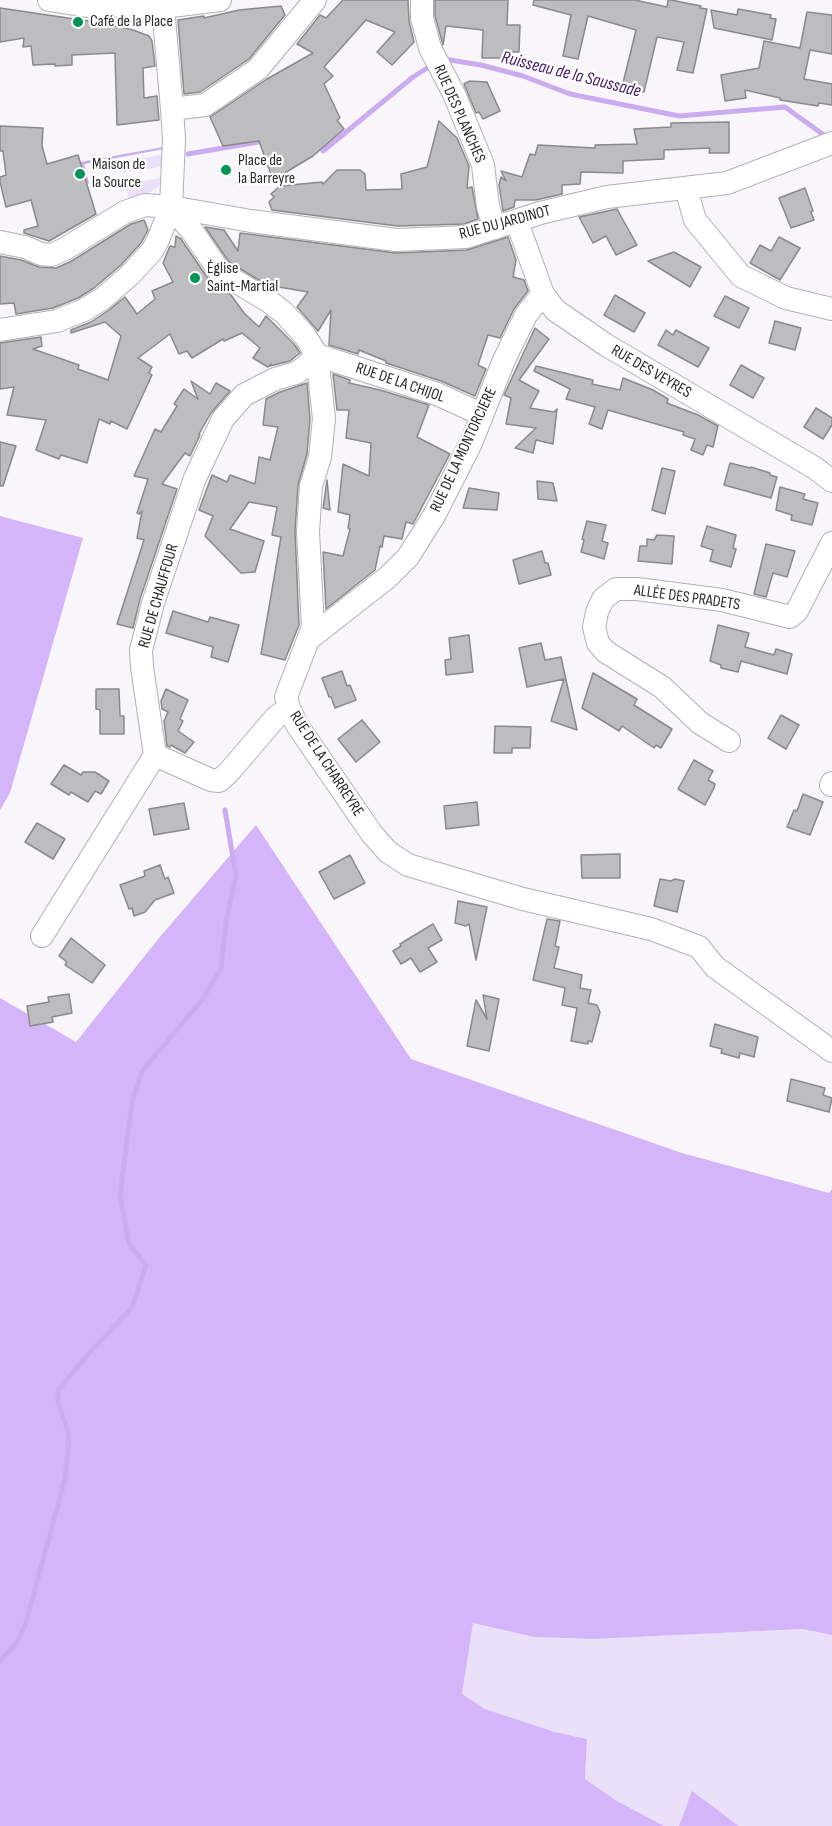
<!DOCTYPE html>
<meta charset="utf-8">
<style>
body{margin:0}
canvas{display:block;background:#f8f6fa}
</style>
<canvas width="832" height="1826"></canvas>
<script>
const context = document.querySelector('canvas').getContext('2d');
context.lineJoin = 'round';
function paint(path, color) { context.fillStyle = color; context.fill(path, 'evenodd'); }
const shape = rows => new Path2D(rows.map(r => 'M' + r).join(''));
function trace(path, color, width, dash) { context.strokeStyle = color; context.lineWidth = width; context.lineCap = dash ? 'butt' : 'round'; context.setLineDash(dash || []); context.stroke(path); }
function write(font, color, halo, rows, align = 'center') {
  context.font = font + ' "Sofia Sans Condensed",sans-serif'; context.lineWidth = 4.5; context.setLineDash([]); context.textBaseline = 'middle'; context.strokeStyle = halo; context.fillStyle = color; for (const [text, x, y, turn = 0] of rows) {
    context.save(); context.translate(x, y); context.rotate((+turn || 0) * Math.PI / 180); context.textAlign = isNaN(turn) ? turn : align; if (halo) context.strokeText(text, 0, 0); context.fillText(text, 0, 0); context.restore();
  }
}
const green = shape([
 [165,154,166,166,124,173,122,162],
 [166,177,158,187,130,206,126,184],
 [473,1622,534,1637,594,1639,802,1629,832,1635,832,1826,739,1826,692,1792,679,1826,664,1826,617,1801,585,1779,587,1739,555,1732,485,1709,462,1694]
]);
const forest = shape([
 [0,516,83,538,10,793,0,810],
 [256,825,411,1059,682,1153,829,1193,832,1189,832,1635,802,1629,594,1639,534,1637,473,1623,462,1694,485,1709,555,1732,587,1739,585,1779,617,1801,664,1826,0,1826,0,998,76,1042,159,938],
 [692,1791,739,1826,679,1826]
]);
const water = shape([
 [163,147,164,149,84,164,89,183,86,184,80,162]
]);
const stream = shape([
 [444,61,450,60,481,65,523,76,570,94,679,116,785,107,828,138],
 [323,151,413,77,432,65],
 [188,154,264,141],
 [0,1661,15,1645,25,1626,65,1479,69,1435,58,1402,58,1390,91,1351,132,1308,146,1265,129,1244,120,1195,132,1103,142,1071,202,1000,221,969,226,922,236,876,225,810]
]);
const building = shape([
 [343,0,408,0,409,21,414,42,392,65,377,52,395,32,366,20,324,67,333,76,324,84,340,118,337,120,344,129,313,156,273,180,259,141,223,146,210,117,267,79,313,53,297,44,320,15,326,18,343,0],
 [435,0,508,0,507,25,520,25,519,52,505,52,505,58,482,58,483,30,446,26,443,45,435,16,435,0],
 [534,0,635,0,667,7,668,0,671,0,701,6,700,8,707,9,693,73,677,70,684,42,657,37,644,92,622,87,636,30,588,16,578,59,563,56,571,15,533,5,534,0],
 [281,6,285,15,249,59,200,92,184,94,178,20,204,16,204,18,239,10,281,6],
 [0,8,102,23,133,30,149,36,152,41,155,66,143,68,144,98,157,96,159,120,117,125,115,53,72,55,72,65,55,66,55,64,33,65,31,46,23,47,24,38,0,42,0,8],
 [738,9,771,15,770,18,776,19,772,40,714,28,711,10,737,15,738,9],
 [807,12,832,15,832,54,810,50,804,79,832,84,832,105,819,103,818,106,780,100,780,98,745,90,746,98,725,101,721,75,759,68,764,41,800,48,807,12],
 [470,81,487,82,500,111,483,119,479,112,476,113,464,84,470,81],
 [439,121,457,138,469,166,467,188,472,187,478,219,464,224,397,226,272,210,269,202,274,197,271,194,280,186,322,182,323,184,337,170,360,170,365,174,366,190,402,189,401,174,427,167,439,121],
 [729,122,729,153,709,153,710,148,664,150,664,159,623,161,623,173,581,172,580,184,562,185,562,194,536,200,515,200,514,207,503,211,499,185,501,177,506,181,501,171,522,177,530,154,535,155,538,145,595,148,595,145,637,144,634,129,671,127,671,123,729,122],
 [0,126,43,128,42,146,47,164,78,155,96,214,49,241,24,233,24,230,38,226,31,200,6,207,0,182,0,177,6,175,3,151,0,151,0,126],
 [805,188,813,211,811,212,814,220,791,228,779,198,805,188],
 [617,209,637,245,616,255,606,236,593,243,579,217,617,209],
 [144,220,148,230,141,243,121,265,94,288,78,298,53,308,16,314,14,303,0,304,0,256,21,260,39,267,56,268,70,262,131,224,144,220],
 [205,227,224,230,238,251,240,233,396,253,467,250,508,237,516,260,513,277,524,280,528,291,514,309,500,338,488,335,478,365,486,369,475,396,441,381,386,363,386,361,359,350,358,354,329,345,331,310,318,331,297,307,308,292,267,285,229,262,205,227],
 [176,236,181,239,209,280,231,295,244,313,259,327,266,316,294,344,300,353,290,361,270,366,271,364,268,367,253,358,260,348,242,333,224,341,223,339,192,358,187,351,179,354,170,334,138,358,152,367,149,373,152,375,127,429,111,421,110,424,99,419,87,463,61,455,59,459,36,450,46,420,7,415,14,387,0,389,0,343,41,337,42,346,33,349,79,365,78,369,108,380,121,336,105,322,71,333,71,330,91,322,109,310,125,297,137,314,155,299,152,291,173,282,163,263,170,246,175,247,176,236],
 [779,237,800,248,780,280,750,263,760,245,771,251,779,237],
 [674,252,701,267,690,287,648,261,674,252],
 [615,295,645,313,634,332,604,315,615,295],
 [725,296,749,308,739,328,714,316,725,296],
 [775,321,801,328,795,350,769,343,775,321],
 [535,328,549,339,519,380,539,391,530,408,554,412,557,409,553,444,536,440,533,453,515,448,536,428,506,424,511,398,504,395,535,328],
 [666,330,673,335,676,330,709,348,698,367,658,345,666,330],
 [741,365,764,378,753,398,730,385,741,365],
 [536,366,593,380,592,384,620,390,623,378,653,390,668,399,667,403,698,415,718,426,713,447,707,445,703,455,691,450,695,439,683,435,684,432,608,410,602,429,589,424,595,407,566,399,570,389,534,371,536,366],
 [333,374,350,380,349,383,380,390,429,405,417,437,450,454,413,524,406,522,402,539,384,536,382,547,380,546,375,570,326,609,323,552,343,556,350,529,348,528,350,515,338,512,343,464,369,476,371,443,346,438,349,410,337,410,333,374],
 [191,381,210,394,216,383,230,391,211,413,199,434,200,435,190,456,185,453,162,484,177,489,140,599,133,628,117,624,144,540,137,538,142,511,139,514,137,513,148,479,134,476,155,429,161,432,177,406,174,404,184,389,198,399,191,381],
 [307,383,310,419,307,454,298,485,295,531,299,625,285,660,261,654,281,537,272,535,277,507,249,502,230,529,264,541,255,572,241,573,205,536,213,516,199,510,212,475,227,482,230,475,255,484,259,457,270,460,278,427,263,425,266,399,280,392,307,383],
 [816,408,832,418,832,425,823,439,804,427,816,408],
 [0,442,16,446,3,486,0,486,0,442],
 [730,463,750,468,751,467,770,473,770,475,777,477,771,498,724,485,730,463],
 [662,468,675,471,665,514,652,510,662,468],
 [327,480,330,510,323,508,327,480],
 [537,481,553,483,557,501,538,499,537,481],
 [780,487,805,494,803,499,818,503,812,525,791,520,792,515,776,510,780,487],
 [469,488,499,493,497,510,463,508,469,488],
 [587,521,606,525,602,541,608,543,604,559,581,552,584,540,582,539,587,521],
 [707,526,736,535,733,548,736,549,731,567,710,561,713,550,701,546,707,526],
 [657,535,674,536,672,564,638,561,640,546,647,546,647,539,654,540,657,535],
 [766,544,795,551,787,577,773,573,766,597,754,594,766,544],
 [542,551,545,563,548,563,551,575,519,584,513,560,542,551],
 [173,611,208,622,210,617,239,625,228,662,211,657,213,647,166,633,173,611],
 [718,625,749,633,745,647,774,655,776,649,792,654,787,674,741,661,738,672,721,668,721,665,710,661,718,625],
 [469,635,473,672,446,675,445,660,451,659,449,638,469,635],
 [541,643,545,660,561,657,577,730,551,721,564,679,527,687,519,648,541,643],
 [342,671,347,686,350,685,356,700,335,708,331,697,329,697,322,678,342,671],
 [593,673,637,699,634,705,672,729,661,748,656,745,654,748,622,726,619,731,582,708,593,673],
 [96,689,119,689,120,716,124,716,124,734,100,734,100,710,96,709,96,689],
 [166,689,188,700,180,719,183,721,178,731,194,742,185,753,171,745,170,747,167,746,164,721,168,712,162,709,161,701,166,689],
 [781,715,799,725,786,749,768,738,781,715],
 [362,720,380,742,356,762,338,739,362,720],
 [495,726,531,727,530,748,512,748,512,753,494,753,495,726],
 [694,760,713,771,708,780,715,784,714,788,705,805,678,789,694,760],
 [64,765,81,775,83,772,95,772,109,781,101,794,95,791,88,802,71,792,69,795,51,784,64,765],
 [803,794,823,802,810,835,787,827,794,810,797,811,803,794],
 [477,802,479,825,446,829,444,806,477,802],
 [184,803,189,829,154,835,149,809,184,803],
 [37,823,65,839,53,859,25,842,37,823],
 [620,854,620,878,582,878,581,855,620,854],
 [350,855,365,883,334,899,319,872,350,855],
 [160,865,165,879,168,877,174,893,155,900,145,912,134,916,132,908,129,909,120,885,145,876,144,871,160,865],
 [660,879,671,881,675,879,684,881,677,912,654,906,660,879],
 [458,901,487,907,476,960,469,924,466,926,455,923,458,901],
 [547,919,560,921,555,946,559,947,554,968,582,975,580,988,591,990,588,1003,597,1005,600,1012,592,1042,588,1041,588,1044,571,1041,577,1008,562,1005,565,988,533,980,547,919],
 [433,924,442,940,428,948,437,962,420,972,411,958,401,964,393,951,401,946,400,944,433,924],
 [71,938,105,965,92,983,65,965,67,962,59,956,71,938],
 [69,994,72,1013,52,1017,53,1022,30,1026,27,1006,49,1002,48,997,69,994],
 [483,995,499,999,489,1051,467,1046,476,1000,487,1019,483,995],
 [715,1024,758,1037,754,1057,740,1053,739,1058,721,1053,722,1049,710,1046,715,1024],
 [791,1079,825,1088,823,1095,832,1098,829,1112,787,1101,791,1079]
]);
const minor = shape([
 [49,0,107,9,115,5],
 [422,0,422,18,430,48,454,94,483,165,488,207,495,228],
 [115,5,141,8,163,7,220,0],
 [163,7,172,109,205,105,258,69,315,0],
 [686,188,695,220,741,276,786,298,832,309],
 [171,207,192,231,220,272,270,302,284,313,305,336,317,355,324,419,320,457,311,486,308,532,313,627,286,697,289,708,297,725,372,834,388,852,408,865,523,899,651,929,699,947,715,967,832,1051],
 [517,222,543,294,555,310,606,345,815,468,832,481],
 [0,242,25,247,41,254,51,255,63,250,125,212,145,205,171,207,251,221,396,240,466,237,540,213,607,197,727,183,832,143],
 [0,330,57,321,84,310,102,299,130,275,152,251,158,240,171,207,174,139,172,109],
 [310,638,388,577,408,557,435,514,471,443,504,360,526,315,543,294],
 [729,741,700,723,662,687,606,652,598,643,594,627,597,612,603,599,616,589,637,589,722,600,790,617,797,611,832,543],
 [155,755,211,780,219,781,229,772,276,717,289,708],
 [831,785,832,783],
 [42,936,155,755,142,667,141,650,153,603,195,478,223,419,244,395,275,379,296,373,305,367,317,355,437,394,481,414]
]);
const markers = [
 [78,22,6,"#009456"],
 [226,170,6,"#009456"],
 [80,174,6,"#009456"],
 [195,278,6,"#009456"]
];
const poiNames = [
 ["Café de la Place",90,22],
 ["Place de",238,161],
 ["la Barreyre",238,179],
 ["Maison de",92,165],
 ["la Source",92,183],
 ["Église",207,269],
 ["Saint-Martial",207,287]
];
const streetNames = [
 ["RUE DES PLANCHES",459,114,66],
 ["RUE DU JARDINOT",505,223,-15],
 ["RUE DES VEYRES",651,372,30],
 ["RUE DE LA CHIJOL",400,383,19],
 ["RUE DE LA MONTORCIERE",464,450,-65],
 ["RUE DE CHAUFFOUR",159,596,-74],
 ["ALLÉE DES PRADETS",687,598,8],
 ["RUE DE LA CHARREYRE",326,764,57]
];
const waterNames = [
 ["Ruisseau de la Saussade",571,75,14]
];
paint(green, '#ebe0f9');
paint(forest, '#d5b5fa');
paint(water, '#ccacf1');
trace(stream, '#ccacf1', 5);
paint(building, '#bdbcbf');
trace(building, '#8a898c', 1.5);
trace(minor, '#b2b0b3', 24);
trace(minor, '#fff', 22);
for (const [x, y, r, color] of markers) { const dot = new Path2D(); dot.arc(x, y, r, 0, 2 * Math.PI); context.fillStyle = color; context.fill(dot); trace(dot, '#fff', 2); }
write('16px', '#2a292a', '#fff', poiNames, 'left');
write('16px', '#2a292a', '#fff', streetNames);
write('italic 18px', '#471b6a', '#fff', waterNames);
</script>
